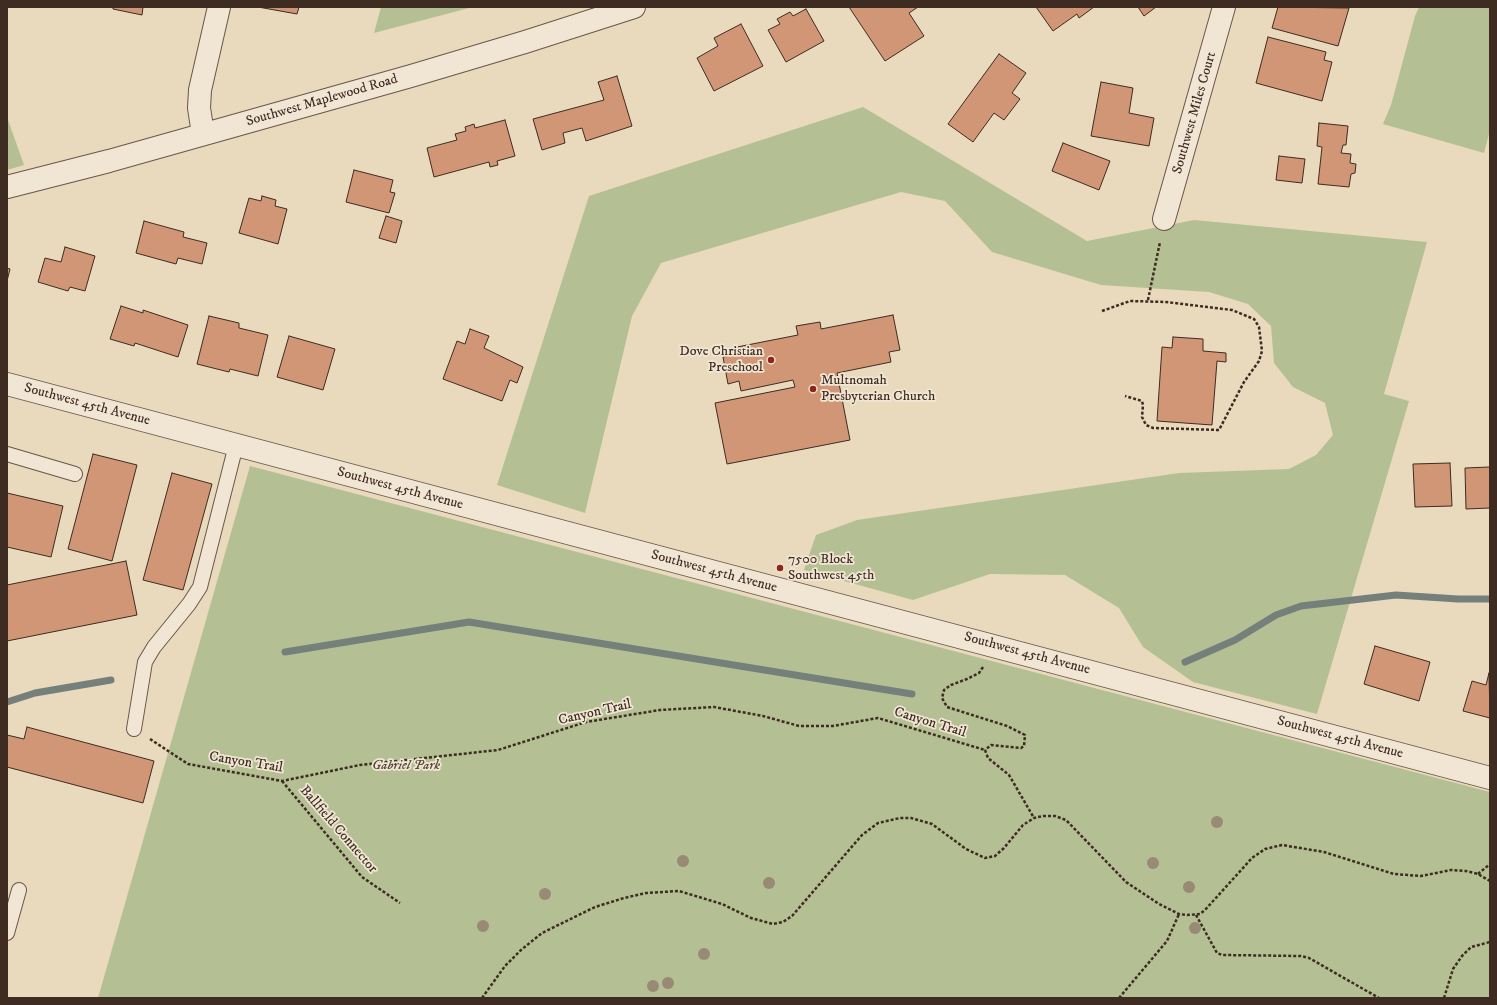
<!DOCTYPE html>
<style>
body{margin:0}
#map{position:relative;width:1497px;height:1005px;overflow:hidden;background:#e9d9bd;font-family:"IM FELL DW Pica",serif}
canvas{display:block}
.frame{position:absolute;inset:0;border:8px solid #3e2b22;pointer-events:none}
</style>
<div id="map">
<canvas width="1497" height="1005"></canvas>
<div class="frame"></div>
</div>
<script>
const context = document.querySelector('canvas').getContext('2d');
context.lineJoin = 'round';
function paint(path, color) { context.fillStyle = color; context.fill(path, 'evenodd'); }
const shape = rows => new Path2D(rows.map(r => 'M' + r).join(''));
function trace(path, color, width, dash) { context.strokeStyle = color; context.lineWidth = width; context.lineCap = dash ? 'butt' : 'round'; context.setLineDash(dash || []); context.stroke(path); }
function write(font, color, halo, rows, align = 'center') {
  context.font = font + ' "IM FELL DW Pica",serif'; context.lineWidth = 3.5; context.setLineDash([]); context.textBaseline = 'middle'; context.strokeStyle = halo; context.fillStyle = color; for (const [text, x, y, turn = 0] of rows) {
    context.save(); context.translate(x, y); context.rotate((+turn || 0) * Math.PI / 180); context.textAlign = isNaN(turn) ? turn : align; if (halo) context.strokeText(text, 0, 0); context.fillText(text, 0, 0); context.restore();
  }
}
const green = shape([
 [381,7,473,7,374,33],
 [1419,7,1490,7,1490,130,1484,153,1383,124,1391,105,1415,16],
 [863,107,1087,241,1194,220,1427,242,1384,394,1409,401,1317,714,1193,682,1143,647,1119,608,1065,575,990,574,913,600,804,570,816,535,857,520,1179,473,1289,469,1316,455,1333,435,1325,403,1293,387,1274,363,1271,326,1248,304,1209,292,1101,285,992,252,945,201,901,192,661,263,632,316,585,513,497,485,589,196],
 [7,117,24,165,7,170],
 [250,466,1490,792,1490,998,98,998]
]);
const stream = shape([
 [285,652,469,622,912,694],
 [1185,662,1235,640,1276,615,1301,606,1396,595,1458,599,1490,599],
 [7,702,35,693,111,680]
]);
const building = shape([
 [113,7,143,7,142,15,113,9,113,7],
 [258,7,299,7,297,14,258,7],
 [849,7,918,7,909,13,924,36,885,61,849,7],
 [1036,7,1094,7,1079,18,1077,14,1053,31,1036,7],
 [1138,7,1156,7,1144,16,1138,7],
 [1278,7,1349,8,1338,46,1272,28,1278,7],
 [806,9,824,41,786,62,768,30,780,24,777,19,790,12,793,16,806,9],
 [741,24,763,66,714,91,697,58,718,46,714,38,741,24],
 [1268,37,1326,52,1324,60,1332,62,1322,101,1256,83,1268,37],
 [999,54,1026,73,1012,93,1020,99,1004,120,994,113,973,142,948,124,999,54],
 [617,76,632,126,586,141,582,128,563,133,565,143,542,150,533,119,604,100,598,82,617,76],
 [1101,82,1133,88,1129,113,1154,118,1149,146,1091,136,1101,82],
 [505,120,515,156,497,161,498,165,490,167,489,162,434,177,427,148,457,140,455,134,466,131,465,127,474,124,475,128,505,120],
 [1319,123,1348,126,1346,145,1343,145,1341,153,1351,154,1350,163,1356,164,1355,173,1351,174,1349,187,1318,184,1322,147,1317,146,1319,123],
 [1063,143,1110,161,1099,190,1052,171,1063,143],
 [1279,156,1305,159,1302,183,1276,180,1279,156],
 [354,170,393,180,390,192,395,193,389,213,346,202,354,170],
 [262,196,276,200,275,206,287,209,278,244,239,233,249,198,261,201,262,196],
 [386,216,402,221,396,243,379,238,386,216],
 [144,221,184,232,183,237,207,243,202,264,178,258,176,264,136,253,144,221],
 [65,247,95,256,85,291,70,287,68,291,38,282,45,258,61,262,65,247],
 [7,268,10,269,7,281,7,268],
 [121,306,143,313,143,310,188,325,178,357,135,343,134,346,110,339,121,306],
 [893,315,900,350,889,352,891,362,837,373,850,440,727,464,715,403,795,387,793,380,741,391,739,381,728,384,723,357,739,354,737,347,798,335,796,326,820,322,821,329,893,315],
 [209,316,239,323,239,328,268,335,258,376,230,369,229,372,197,364,209,316],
 [470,329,489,336,484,348,523,367,517,383,510,380,502,401,443,379,457,341,465,344,470,329],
 [289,336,335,349,323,390,277,377,289,336],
 [1173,337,1203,339,1203,351,1226,353,1226,362,1217,361,1212,425,1157,421,1162,347,1172,348,1173,337],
 [93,454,137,465,112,561,68,549,93,454],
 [1450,463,1452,506,1415,507,1413,464,1450,463],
 [1490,467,1490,508,1466,509,1465,468,1490,467],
 [172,473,212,484,183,590,143,580,172,473],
 [7,493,63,506,51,557,7,547,7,493],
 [126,561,137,615,7,641,7,585,126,561],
 [1375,646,1430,662,1419,701,1364,684,1375,646],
 [1489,673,1490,718,1463,711,1472,681,1486,685,1489,673],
 [27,727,154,761,143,803,7,767,7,735,24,739,27,727]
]);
const path = shape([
 [1148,300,1160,242],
 [1102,311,1130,301,1166,302,1232,310,1254,319,1259,327,1262,351,1259,361,1244,382,1219,430,1153,428,1146,425,1142,417,1143,405,1142,401,1125,396],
 [983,667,979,673,967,679,951,685,944,690,942,698,947,707,1007,726,1025,735,1024,746,1021,748,991,745,985,750],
 [150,739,188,764,282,781,360,765,498,750,586,722,660,710,714,707,763,716,799,726,833,726,878,718,985,750],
 [985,750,988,758,1009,775,1034,818],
 [282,781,362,877,400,903],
 [1478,874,1490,864],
 [1196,915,1217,953,1222,955,1301,956,1309,958,1379,998],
 [482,998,505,966,521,950,542,933,595,907,624,898,646,893,679,891,722,904,751,918,773,924,783,922,792,916,862,835,878,823,900,818,911,818,932,824,966,849,985,858,995,856,1004,848,1023,825,1034,818,1043,816,1055,816,1066,820,1126,882,1159,904,1179,914,1187,915,1200,914,1205,910,1252,858,1265,849,1282,845,1324,852,1394,874,1421,876,1451,870,1466,871,1478,874,1490,881],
 [1119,998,1167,941,1179,914],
 [1444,998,1453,969,1462,956,1471,947,1490,942]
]);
const service = shape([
 [7,454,75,474],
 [134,729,145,662,154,647,189,604,200,587,236,445],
 [7,933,19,890]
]);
const minor = shape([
 [203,134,199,108,200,90,219,7],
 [7,187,109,161,411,76,525,42,634,7],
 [1164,219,1224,7]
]);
const tertiary = shape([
 [7,384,1490,778]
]);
const trees = [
 [1217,822],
 [683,861],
 [1153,863],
 [769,883],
 [1189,887],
 [545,894],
 [483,926],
 [1195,928],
 [704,954],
 [668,983],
 [653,986]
];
const markers = [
 [771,360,4,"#8f2418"],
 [813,389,4,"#8f2418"],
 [780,568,4,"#8f2418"]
];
const streetNames = [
 ["Southwest Maplewood Road",322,101,-16],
 ["Southwest Miles Court",1195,113,-74],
 ["Southwest 45th Avenue",87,405,15],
 ["Southwest 45th Avenue",400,489,15],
 ["Southwest 45th Avenue",714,572,15],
 ["Southwest 45th Avenue",1027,654,15],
 ["Canyon Trail",595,713,-13],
 ["Canyon Trail",930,723,17],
 ["Southwest 45th Avenue",1340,738,15],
 ["Canyon Trail",246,763,9],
 ["Ballfield Connector",338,830,49]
];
const poiNames = [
 ["Dove Christian",763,352,"right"],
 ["Preschool",763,368,"right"],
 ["Multnomah",821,381],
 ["Presbyterian Church",821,397],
 ["7500 Block",788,560],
 ["Southwest 45th",788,576]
];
const parkNames = [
 ["Gabriel Park",406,766]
];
paint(green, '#b4c093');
trace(stream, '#75807b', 7);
paint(building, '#d09676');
trace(building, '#3e2b22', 1);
trace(service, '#695649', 16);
trace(minor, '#695649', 24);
trace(tertiary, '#695649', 24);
trace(path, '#3e2b22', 2.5, [3, 2]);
trace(service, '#f1e6d4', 14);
trace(minor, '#f1e6d4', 22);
trace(tertiary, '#f1e6d4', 22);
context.fillStyle = '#988a74';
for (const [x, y] of trees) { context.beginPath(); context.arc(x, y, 6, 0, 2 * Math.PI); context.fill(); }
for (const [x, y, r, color] of markers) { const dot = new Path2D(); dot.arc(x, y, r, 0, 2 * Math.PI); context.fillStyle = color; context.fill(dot); trace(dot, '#f1e6d4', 1.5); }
write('14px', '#3e2b22', '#f1e6d4', streetNames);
write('14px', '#3e2b22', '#f1e6d4', poiNames, 'left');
write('italic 14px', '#564939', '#f1e6d4', parkNames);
</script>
